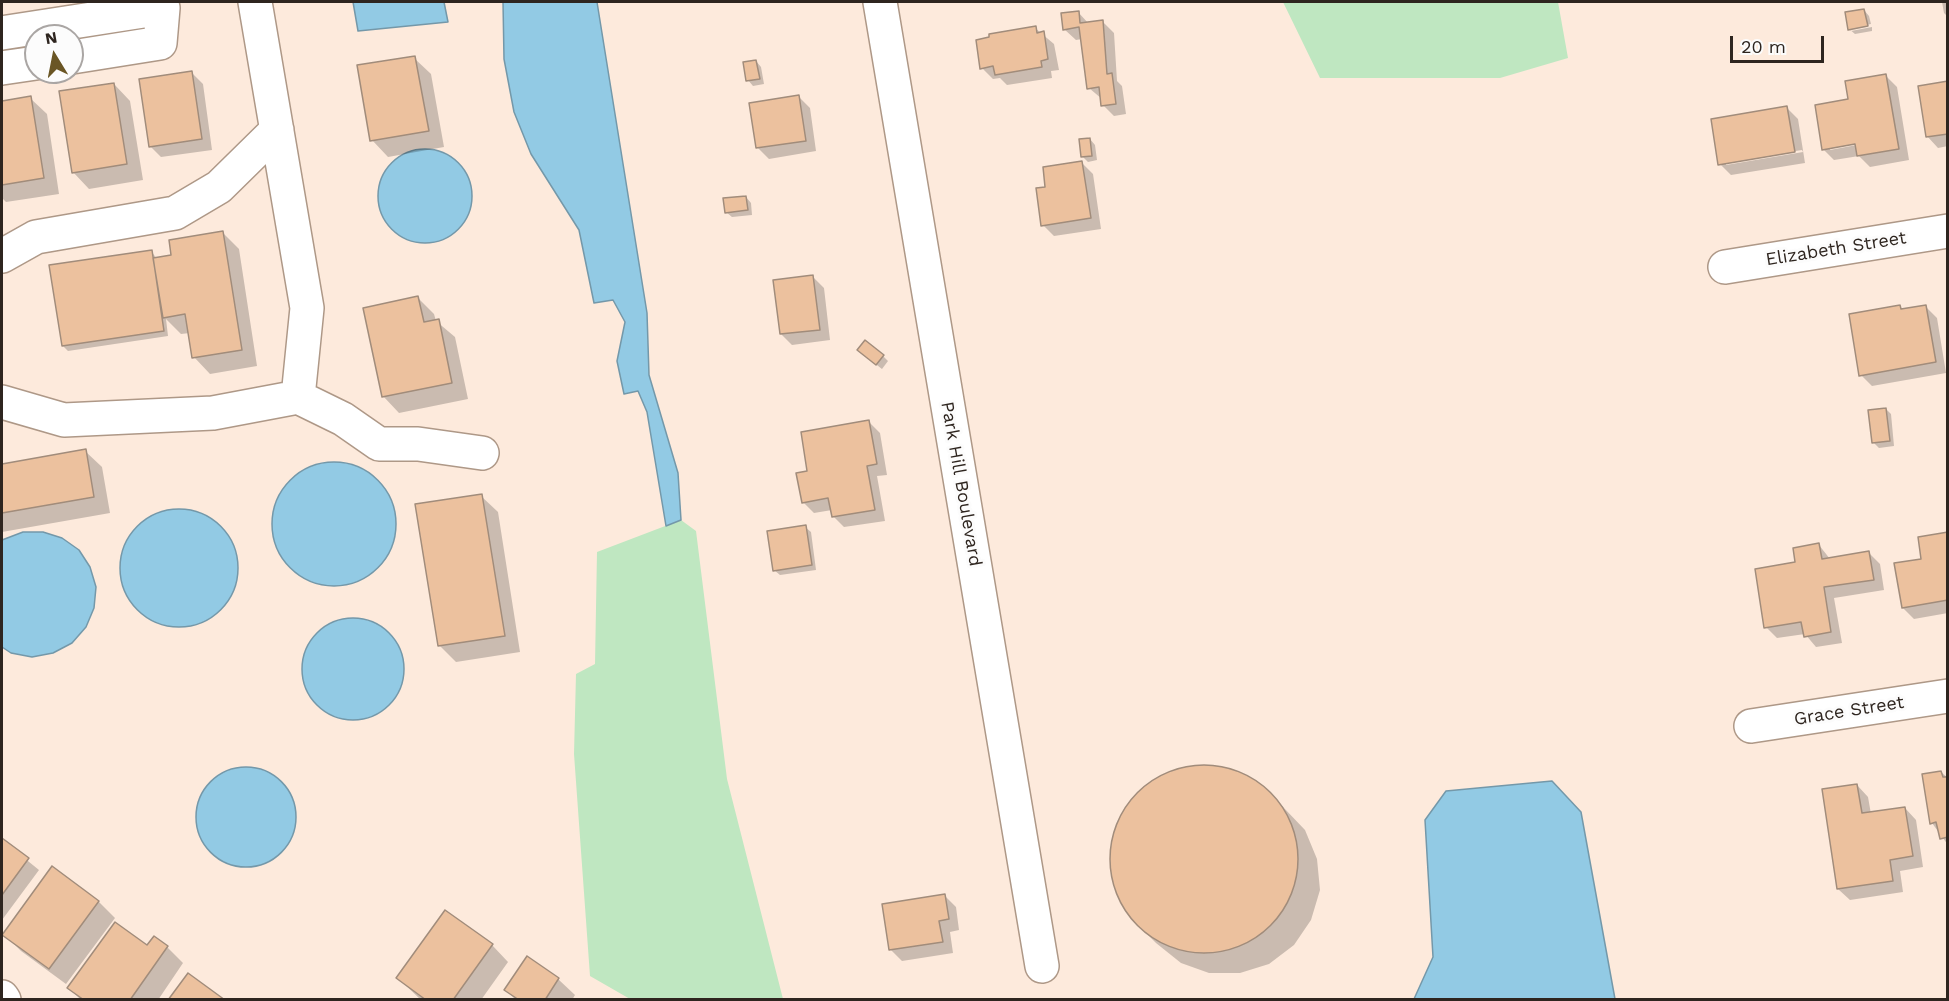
<!DOCTYPE html>
<style>
body{margin:0}
#map{position:relative;width:1949px;height:1001px;overflow:hidden;background:#fdeadc;font-family:"Work Sans",sans-serif}
canvas{display:block}
.frame{position:absolute;inset:0;border:3px solid #2e251f;pointer-events:none}
.north{position:absolute;left:24px;top:24px;width:60px;height:60px;box-sizing:border-box;background:#fcfcfc;border:2px solid #aaa6a4;border-radius:50%;rotate:350deg;font-size:16px;font-weight:700;line-height:24px;text-align:center;color:#2e251f}
.north::after{content:'';display:block;margin:auto;width:21px;height:27px;background:#6a5625;clip-path:polygon(50% 0,100% 100%,50% 72%,0 100%)}
.scale{position:absolute;left:1730px;top:36px;width:94px;height:27px;box-sizing:border-box;border:3px solid #2e251f;border-top:0;padding-left:8px;font-size:18px;line-height:21px;white-space:nowrap;color:#2e251f;-webkit-text-stroke:4px #fcfcfc;paint-order:stroke}
</style>
<div id="map">
<canvas width="1949" height="1001"></canvas>
<div class="frame"></div>
<div class="north">N</div>
<div class="scale">20 m</div>
</div>
<script>
const context = document.querySelector('canvas').getContext('2d');
context.lineJoin = 'round';
function paint(path, color) { context.fillStyle = color; context.fill(path, 'evenodd'); }
const shape = rows => new Path2D(rows.map(r => 'M' + r).join(''));
function trace(path, color, width, dash) { context.strokeStyle = color; context.lineWidth = width; context.lineCap = dash ? 'butt' : 'round'; context.setLineDash(dash || []); context.stroke(path); }
function write(font, color, halo, rows, align = 'center') {
  context.font = font + ' "Work Sans",sans-serif'; context.lineWidth = 6; context.setLineDash([]); context.textBaseline = 'middle'; context.strokeStyle = halo; context.fillStyle = color; for (const [text, x, y, turn = 0] of rows) {
    context.save(); context.translate(x, y); context.rotate((+turn || 0) * Math.PI / 180); context.textAlign = isNaN(turn) ? turn : align; if (halo) context.strokeText(text, 0, 0); context.fillText(text, 0, 0); context.restore();
  }
}
const green = shape([
 [1283,2,1558,2,1568,58,1500,78,1320,78],
 [681,520,696,531,727,779,783,999,630,999,590,976,574,754,576,674,595,664,597,552]
]);
const water = shape([
 [353,2,444,2,448,22,358,31,353,2],
 [503,2,597,2,647,313,649,375,678,473,681,520,666,526,647,412,638,391,624,394,617,361,625,322,613,300,594,303,579,230,531,154,514,112,504,59,503,2],
 '378 196a47 47 0 1 1 94 0a47 47 0 1 1-94 0Z',
 '272 524a62 62 0 1 1 124 0a62 62 0 1 1-124 0Z',
 '120 568a59 59 0 1 1 118 0a59 59 0 1 1-118 0Z',
 [23,532,43,532,62,538,79,550,90,567,96,587,94,608,86,627,72,643,53,653,32,657,11,653,2,647,2,540,23,532],
 '302 669a51 51 0 1 1 102 0a51 51 0 1 1-102 0Z',
 '196 817a50 50 0 1 1 100 0a50 50 0 1 1-100 0Z',
 [1552,781,1581,812,1615,999,1414,999,1433,957,1425,820,1446,791,1552,781]
]);
const shadow = shape([
 [1942,2,1948,2,1948,17,1944,13],
 [1864,10,1869,16,1871,24,1851,28,1851,31,1872,27,1872,31,1855,34,1849,29],
 [1078,12,1089,24,1103,22,1114,33,1117,81,1122,86,1126,114,1114,116,1103,105,1102,99,1089,88,1082,39,1076,40,1064,29],
 [1035,28,1054,44,1059,70,1051,71,1052,78,1007,85,1000,78,993,79,982,68],
 [414,58,431,74,444,147,388,157,372,140],
 [756,61,761,67,764,84,753,86,748,80],
 [192,73,203,84,212,150,161,157,150,146],
 [1886,76,1897,87,1909,160,1870,167,1859,156,1834,160,1823,149,1850,101],
 [1862,141,1862,144,1830,150,1830,147],
 [1948,83,1948,146,1938,148,1927,136],
 [114,84,130,101,143,180,89,189,73,172],
 [799,97,810,108,816,151,769,159,758,148],
 [30,98,47,114,59,194,6,202,2,198,2,102],
 [1787,108,1798,119,1805,163,1731,175,1720,164],
 [1802,150,1803,152,1726,165,1726,162],
 [1090,139,1095,145,1097,160,1088,162,1083,157],
 [1082,163,1093,174,1101,229,1054,236,1043,225,1047,188],
 [746,197,751,203,752,215,732,217,726,212],
 [222,232,239,249,257,366,210,374,194,357,190,333,181,334,166,319,168,336,68,351,63,346,151,251,157,259,172,256],
 [813,277,824,288,830,340,792,345,781,334],
 [418,298,434,314,436,321,455,337,468,399,399,413,383,396],
 [1899,306,1903,310,1926,307,1937,318,1946,373,1872,386,1861,375],
 [864,355,883,356,888,361,882,369],
 [1886,409,1891,414,1894,446,1879,448,1874,443],
 [869,422,880,433,887,475,877,476,885,521,844,527,833,516,832,510,814,513,803,502,809,473],
 [85,451,102,467,110,513,2,532,2,466],
 [481,496,498,512,520,652,456,662,439,645],
 [805,527,811,532,816,570,780,575,774,570],
 [1948,534,1948,613,1914,619,1903,608,1923,560],
 [1819,545,1830,559,1869,553,1880,564,1884,590,1834,598,1842,643,1816,647,1805,634,1777,638,1766,627,1797,564],
 [1204,765,1235,770,1262,785,1305,830,1317,859,1320,890,1311,920,1294,945,1269,964,1240,973,1209,973,1181,963,1156,943,1134,921,1118,896,1111,866,1113,836,1125,808,1146,785,1174,771],
 [1941,772,1948,778,1948,845,1932,823],
 [1857,785,1868,797,1871,814,1905,808,1916,820,1923,867,1900,871,1903,892,1850,900,1838,889],
 [2,840,39,870,2,920],
 [53,868,99,902,115,918,66,984,21,951,4,934],
 [945,896,956,907,959,930,950,932,953,953,902,961,891,950],
 [445,912,492,945,508,962,481,1000,421,1000,398,978],
 [148,947,167,947,183,963,158,1000,81,1000,69,988],
 [558,979,575,995,572,1000,516,1000,506,990]
]);
const building = shape([
 [1864,9,1868,26,1848,30,1845,12,1864,9],
 [1079,11,1080,23,1103,20,1107,74,1112,73,1116,104,1101,106,1099,87,1087,89,1079,27,1063,30,1061,13,1079,11],
 [1036,26,1037,33,1044,31,1048,59,1041,61,1042,67,995,75,993,66,980,69,976,40,989,37,989,34,1036,26],
 [415,56,429,131,370,141,357,65,415,56],
 [756,60,760,79,746,81,743,62,756,60],
 [192,71,202,139,149,147,139,79,192,71],
 [1886,74,1899,149,1857,156,1855,144,1822,150,1815,105,1848,99,1845,81,1886,74],
 [1948,81,1948,134,1926,137,1918,86,1948,81],
 [114,83,127,164,72,173,59,91,114,83],
 [799,95,806,141,756,148,749,103,799,95],
 [31,96,44,178,2,185,2,101,31,96],
 [1787,106,1795,152,1718,165,1711,119,1787,106],
 [1090,138,1092,156,1081,157,1079,139,1090,138],
 [1082,161,1091,218,1041,226,1036,188,1045,187,1043,167,1082,161],
 [746,196,748,210,725,213,723,198,746,196],
 [223,231,242,350,192,358,185,314,163,318,153,258,171,255,169,240,223,231],
 [152,250,164,331,62,346,49,265,152,250],
 [813,275,820,330,780,334,773,280,813,275],
 [418,296,424,322,439,319,452,383,382,397,363,308,418,296],
 [1900,305,1901,309,1926,305,1936,362,1859,376,1849,314,1900,305],
 [865,340,884,355,876,365,857,350,865,340],
 [1886,408,1890,441,1872,443,1868,410,1886,408],
 [869,420,877,464,867,466,875,510,832,517,828,498,802,503,796,473,807,471,801,432,869,420],
 [86,449,94,497,2,513,2,464,86,449],
 [482,494,505,636,438,646,415,504,482,494],
 [806,525,812,565,773,571,767,531,806,525],
 [1948,532,1948,600,1902,608,1894,563,1921,559,1918,537,1948,532],
 [1819,543,1822,559,1869,551,1874,580,1824,587,1831,632,1804,637,1801,622,1764,628,1755,569,1795,562,1793,548,1819,543],
 '1110 859a94 94 0 1 1 188 0a94 94 0 1 1-188 0Z',
 [1941,771,1943,777,1948,777,1948,837,1940,839,1936,822,1930,824,1922,774,1941,771],
 [1857,784,1862,813,1905,807,1913,856,1890,860,1893,881,1837,889,1822,789,1857,784],
 [2,838,29,858,2,895,2,838],
 [52,866,99,901,49,969,2,935,52,866],
 [945,894,949,919,939,921,943,942,889,950,882,904,945,894],
 [445,910,493,944,453,1000,426,1000,396,978,445,910],
 [115,922,147,945,154,936,168,946,130,1000,84,1000,67,988,115,922],
 [527,956,559,978,545,1000,519,1000,504,990,527,956],
 [188,973,225,1000,168,1000,188,973]
]);
const minor = shape([
 [255,2,307,308,298,397],
 [880,2,1042,966],
 [2,33,163,8,160,43,72,57],
 [2,68,36,63],
 [2,256,36,237,175,213,219,187,277,130],
 [1725,267,1948,231],
 [2,402,64,420,213,413,298,397,343,419,379,444,418,444,482,453],
 [1751,726,1948,696],
 [2,997,4,1000]
]);
const streetNames = [
 ["Elizabeth Street",1836,249,-9],
 ["Park Hill Boulevard",961,484,80],
 ["Grace Street",1849,711,-9]
];
paint(green, '#bfe7c1');
paint(water, '#92cae4');
trace(water, '#7498a9', 1.5);
paint(shadow, '#0003');
paint(building, '#ecc19e');
trace(building, '#a18c7b', 1.5);
trace(minor, '#ae9887', 36);
trace(minor, '#fff', 33);
write('18px', '#2e251f', '#fcfcfc', streetNames);
</script>
